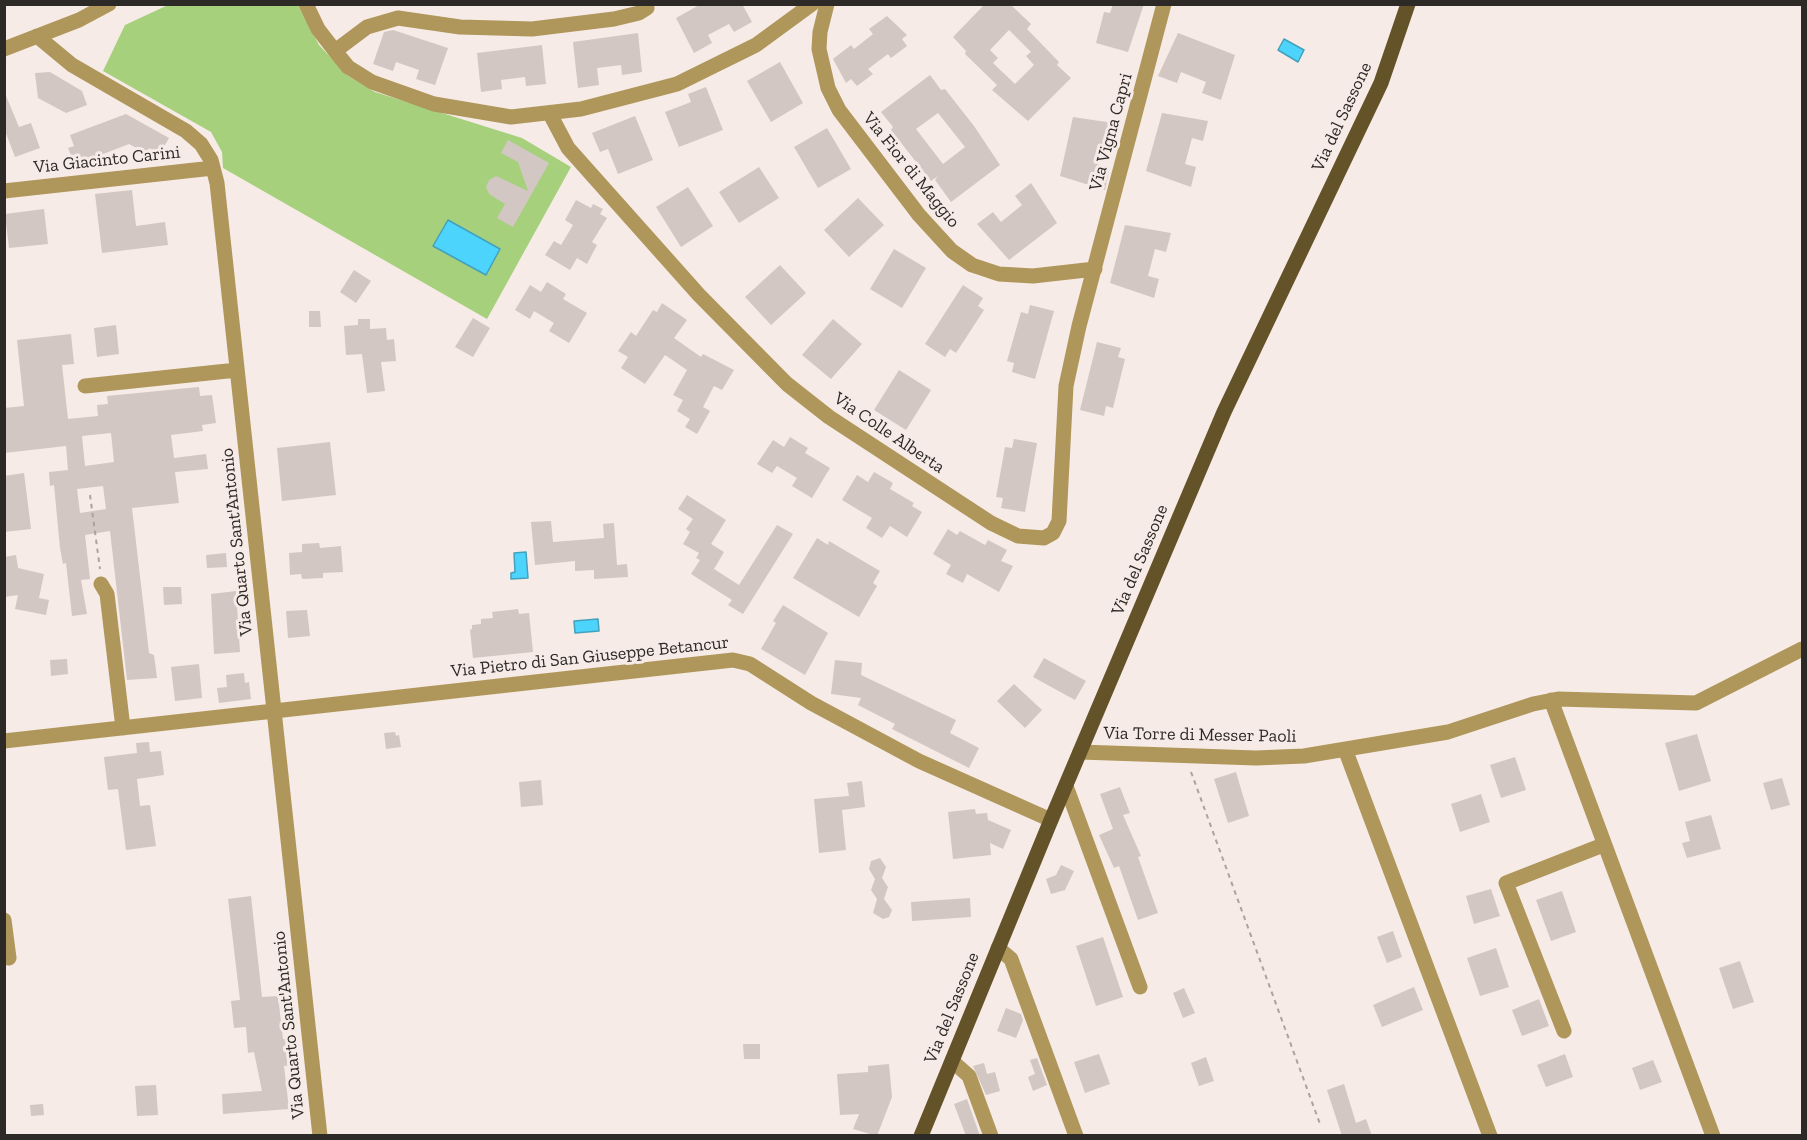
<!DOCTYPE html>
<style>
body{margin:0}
#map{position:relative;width:1807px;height:1140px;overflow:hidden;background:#f6ebe6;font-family:"Zilla Slab",serif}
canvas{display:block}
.frame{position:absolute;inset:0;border:6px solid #2d2927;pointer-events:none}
</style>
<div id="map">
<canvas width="1807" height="1140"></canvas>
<div class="frame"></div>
</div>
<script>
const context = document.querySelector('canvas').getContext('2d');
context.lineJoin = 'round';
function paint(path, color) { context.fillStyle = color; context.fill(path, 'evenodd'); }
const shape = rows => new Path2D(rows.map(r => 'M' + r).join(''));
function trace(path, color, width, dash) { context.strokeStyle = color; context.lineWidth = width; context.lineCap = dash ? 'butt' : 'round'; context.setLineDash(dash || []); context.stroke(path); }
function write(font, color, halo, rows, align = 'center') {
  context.font = font + ' "Zilla Slab",serif'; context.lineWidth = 6; context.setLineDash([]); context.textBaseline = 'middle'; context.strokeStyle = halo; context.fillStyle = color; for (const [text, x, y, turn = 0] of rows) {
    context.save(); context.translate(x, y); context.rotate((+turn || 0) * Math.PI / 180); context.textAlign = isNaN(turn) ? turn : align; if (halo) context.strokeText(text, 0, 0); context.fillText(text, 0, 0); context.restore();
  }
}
const green = shape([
 [168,5,298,5,319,45,348,76,375,92,522,138,571,167,487,319,223,168,222,152,211,132,103,71,125,25]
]);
const water = shape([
 [1284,39,1304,50,1298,62,1278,50,1284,39],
 [448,220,500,249,486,275,433,246,448,220],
 [526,552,528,578,511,579,511,573,515,572,514,553,526,552],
 [598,619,599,631,575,633,574,621,598,619]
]);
const building = shape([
 [701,4,742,4,752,22,734,32,729,24,708,35,712,43,694,53,676,18],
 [985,4,1012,6,1031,24,1027,29,1059,62,1057,65,1071,78,1028,121,992,90,997,85,965,54,966,51,953,37],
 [1009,30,1031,52,1026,56,1034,65,1015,84,993,63,998,58,990,50],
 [1113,4,1144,4,1128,52,1096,43,1104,12,1110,13],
 [887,16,907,35,902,39,907,46,891,58,888,54,868,69,873,74,857,86,851,79,846,83,833,59,851,45,854,49,873,34,869,29],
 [393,30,448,48,435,85,416,79,419,70,396,62,393,71,373,64,384,32],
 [638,33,642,72,622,75,621,65,597,68,599,85,578,88,573,42],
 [1178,33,1235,55,1221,100,1202,93,1206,82,1181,72,1177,83,1158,76],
 [542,45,546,84,526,86,525,77,501,80,502,89,481,92,477,53],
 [780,62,803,103,771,122,747,81],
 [50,72,82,91,87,105,66,113,38,98,35,73],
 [930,75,941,90,945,89,974,126,1000,165,951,202,935,180,938,176,931,181,891,130,893,127,881,112],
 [938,113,965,147,943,164,916,129],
 [706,87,723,130,679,147,665,112,691,102,688,94],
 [4,91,19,127,31,123,40,148,15,157,4,128],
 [1162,113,1208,121,1203,141,1192,138,1185,164,1196,167,1191,187,1146,171],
 [126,114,169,138,162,150,159,149,157,152,149,148,146,153,129,144,75,165,68,148,74,146,70,135],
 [635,116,653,160,618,174,608,149,600,152,592,133],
 [1073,117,1120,124,1116,144,1104,141,1098,168,1109,171,1105,190,1060,176],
 [827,128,851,169,818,188,794,147],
 [508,140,549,163,513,227,497,218,505,204,489,194,486,187,489,180,496,176,528,191,518,162,501,153],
 [759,167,779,198,739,223,719,192],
 [1031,183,1057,223,1009,260,977,224,993,212,1001,222,1022,205,1015,196],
 [688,187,713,226,681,247,656,207],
 [132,190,136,226,165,222,168,245,102,253,95,194],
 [858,198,884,225,849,257,824,230],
 [576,200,591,208,593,204,603,209,600,214,607,218,592,242,597,245,587,264,577,258,570,270,545,255,554,241,561,245,573,225,565,220],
 [44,209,48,244,9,248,5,214],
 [1125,225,1171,233,1166,252,1155,249,1148,276,1159,279,1154,298,1110,283],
 [894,249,926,268,902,308,870,289],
 [780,265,806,293,771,325,745,297],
 [354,270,371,281,356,303,340,292],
 [547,282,566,294,563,299,587,313,569,343,549,331,554,323,534,311,530,319,515,310,530,285,541,292],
 [963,285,983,298,978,306,984,310,956,353,950,349,945,357,925,344],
 [662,303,687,320,674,338,701,357,703,354,734,370,722,390,714,386,703,407,710,411,697,434,685,427,690,419,677,411,683,400,673,395,687,370,665,355,645,384,621,368,628,357,618,351,631,332,636,336,653,310,657,312],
 [1030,305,1054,311,1035,379,1012,372,1014,363,1007,361,1021,312,1028,314],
 [309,311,320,311,321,327,309,327],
 [473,318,490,328,473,357,455,347],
 [358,319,370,319,370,329,386,328,387,340,394,339,396,361,381,362,385,391,367,393,362,354,346,355,344,326,358,325],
 [833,319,862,344,831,379,802,355],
 [116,325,119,354,97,357,94,328],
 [71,334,74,364,62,365,68,419,98,416,97,405,108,404,107,396,199,387,200,396,212,395,216,423,202,425,203,431,171,435,174,458,206,454,208,469,175,472,179,503,132,508,149,653,154,655,157,678,127,680,110,531,85,535,90,579,81,580,87,614,72,616,66,563,63,564,60,548,54,485,50,486,49,472,68,470,66,446,4,453,4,408,24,406,17,340],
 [111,433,114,462,85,466,82,436],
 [103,486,106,509,80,513,77,489],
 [1097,342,1121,348,1118,357,1125,359,1113,408,1106,406,1104,416,1080,410],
 [899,370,931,390,906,430,874,410],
 [790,437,808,448,805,453,830,468,812,498,792,486,797,478,777,466,772,473,757,464,773,440,784,447],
 [1014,439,1037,443,1025,512,1001,508,1003,498,996,497,1005,447,1012,448],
 [330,442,336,495,282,501,277,448],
 [874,472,893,483,890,489,914,503,912,506,922,512,907,537,890,526,882,538,866,528,872,518,842,500,857,475,868,482],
 [24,473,31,529,4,532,4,476],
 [687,495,726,520,711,544,724,552,714,569,739,585,777,525,793,534,743,614,728,605,732,600,691,574,700,560,696,558,699,553,683,544,690,532,686,529,693,519,678,509],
 [551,521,553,542,604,538,603,524,614,523,617,565,627,564,628,577,594,579,594,570,575,571,575,561,535,565,531,522],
 [948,529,957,535,960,531,985,545,988,540,1007,550,1001,561,1013,566,999,592,967,574,963,583,946,574,951,565,933,554],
 [817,538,828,545,829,541,880,571,873,583,877,586,859,617,793,578],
 [319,543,320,548,341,546,343,572,323,573,323,578,302,579,301,574,290,575,289,553,302,552,302,544],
 [226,553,227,567,207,568,206,555],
 [16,555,18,568,44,574,39,598,49,600,46,615,15,609,18,595,4,597,4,557],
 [163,587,181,587,182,604,164,605],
 [236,591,240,652,214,654,211,594],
 [783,605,828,633,805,675,761,649,776,623,773,621],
 [518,609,519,614,529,613,533,652,473,658,470,630,472,629,472,625,481,624,481,619,493,618,492,612],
 [307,610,310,636,288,638,286,611],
 [1044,658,1086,681,1075,700,1033,677],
 [67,659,68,674,51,676,50,660],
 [835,660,862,663,861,675,956,720,950,733,979,748,969,768,892,729,895,724,858,705,861,698,831,694],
 [199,664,202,698,175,701,171,667],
 [244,673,245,683,249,682,251,699,219,703,217,688,227,687,226,675],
 [1014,684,1042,710,1025,728,997,701],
 [395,732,396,736,399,735,401,747,386,749,384,733],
 [1697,734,1711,781,1679,791,1665,743],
 [149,742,150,752,161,751,164,775,137,779,140,806,150,805,156,846,126,850,118,789,108,790,104,757,137,753,136,743],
 [1515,757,1526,790,1501,798,1490,765],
 [1236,772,1249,816,1228,823,1214,779],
 [1782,778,1790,805,1771,810,1763,783],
 [541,780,543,805,521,807,519,782],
 [862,781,865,807,842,810,846,850,819,853,814,799,849,796,847,783],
 [1120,787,1130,813,1123,815,1141,856,1138,857,1158,913,1138,920,1119,866,1114,868,1099,835,1113,829,1100,794],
 [1481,794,1490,822,1460,832,1451,804],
 [975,809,976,814,987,813,988,820,1011,830,1003,849,990,843,991,855,953,859,948,812],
 [1711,815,1721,849,1687,858,1682,843,1690,841,1685,822],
 [880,858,886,867,882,878,888,887,884,899,892,910,889,917,883,919,873,913,877,899,871,890,875,879,869,869,871,861],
 [1061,865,1074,871,1065,890,1051,894,1046,879,1056,875],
 [1491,889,1500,916,1474,924,1466,896],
 [1562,891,1576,932,1551,941,1536,900],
 [251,896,262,997,278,996,283,1039,290,1039,293,1065,284,1066,289,1109,223,1114,222,1094,262,1091,254,1052,248,1053,246,1027,234,1028,231,1001,240,1000,228,899],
 [970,898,971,917,912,921,911,902],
 [1393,931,1402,957,1387,963,1377,937],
 [1103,937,1123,997,1096,1006,1076,946],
 [1496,948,1509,987,1480,996,1467,958],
 [1740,961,1754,1002,1733,1009,1719,968],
 [1414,987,1423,1010,1382,1027,1373,1005],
 [1184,988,1195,1013,1183,1018,1173,993],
 [1539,999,1549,1026,1522,1036,1512,1010],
 [1006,1008,1021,1014,1023,1020,1016,1038,997,1031],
 [743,1044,760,1044,760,1059,744,1059],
 [1099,1054,1110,1084,1085,1093,1074,1062],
 [1565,1054,1573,1077,1546,1087,1537,1065],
 [1206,1057,1214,1081,1199,1086,1191,1063],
 [1037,1058,1047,1085,1033,1091,1028,1077,1035,1074,1030,1060],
 [1653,1060,1662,1082,1640,1090,1632,1068],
 [984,1063,987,1074,995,1072,1000,1091,986,1095,973,1066],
 [889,1064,892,1097,877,1136,853,1129,859,1114,840,1115,837,1074,868,1072,868,1066],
 [1344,1084,1356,1123,1366,1119,1372,1136,1342,1136,1327,1090],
 [156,1085,158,1115,137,1116,135,1086],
 [967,1099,980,1136,966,1136,954,1104],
 [43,1104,44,1115,31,1116,30,1105]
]);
const path = shape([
 [90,495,100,569],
 [1191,772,1320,1124]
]);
const minor = shape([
 [306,4,318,29,335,51,348,67,372,82,434,104,511,117,581,109,677,84,756,45,812,4],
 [827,4,820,32,819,49,828,88,839,110,919,215,952,251,972,265,999,274,1033,276,1095,269],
 [37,36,72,65,186,131,201,144,211,160,217,183,320,1136],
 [4,49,79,20,109,4],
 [335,51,367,27,398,18,460,27,532,29,614,19,639,13,647,8],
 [550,114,568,148,699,295,787,384,829,417,991,523,1018,536,1044,538,1053,533,1059,521,1066,386,1079,326,1164,4],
 [4,191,213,168],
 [85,386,237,370],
 [101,584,107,594,123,728],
 [1551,700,1713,1136],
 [4,741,733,660,750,664,811,703,919,761,1051,820],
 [1345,749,1490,1136],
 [1080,752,1256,758,1304,756,1448,732,1533,704,1558,699,1696,703,1802,649],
 [1066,786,1140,987],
 [4,920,9,958],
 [998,948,1011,959,1076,1136],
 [1564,1031,1506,883,1603,845],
 [952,1061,969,1076,991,1136]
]);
const major = shape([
 [921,1136,1051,820,1224,412,1381,83,1408,4]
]);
const streetNames = [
 ["Via del Sassone",1342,117,-65],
 ["Via Vigna Capri",1111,132,-75],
 ["Via Giacinto Carini",107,160,-6],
 ["Via Fior di Maggio",911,170,51],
 ["Via Colle Alberta",889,433,34],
 ["Via Quarto Sant'Antonio",237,542,-96],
 ["Via del Sassone",1140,560,-67],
 ["Via Pietro di San Giuseppe Betancur",590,657,-6],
 ["Via Torre di Messer Paoli",1200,735,1],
 ["Via del Sassone",952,1008,-68],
 ["Via Quarto Sant'Antonio",289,1025,-96]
];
paint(green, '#a7d07d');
paint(water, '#4dd4fc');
trace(water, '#43a1bc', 1.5);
paint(building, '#d2c7c2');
trace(path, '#aba39f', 2, [4.5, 4.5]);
trace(minor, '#af965a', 15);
trace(major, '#645329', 15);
write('18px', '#2d2927', '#f6ebe6', streetNames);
</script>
